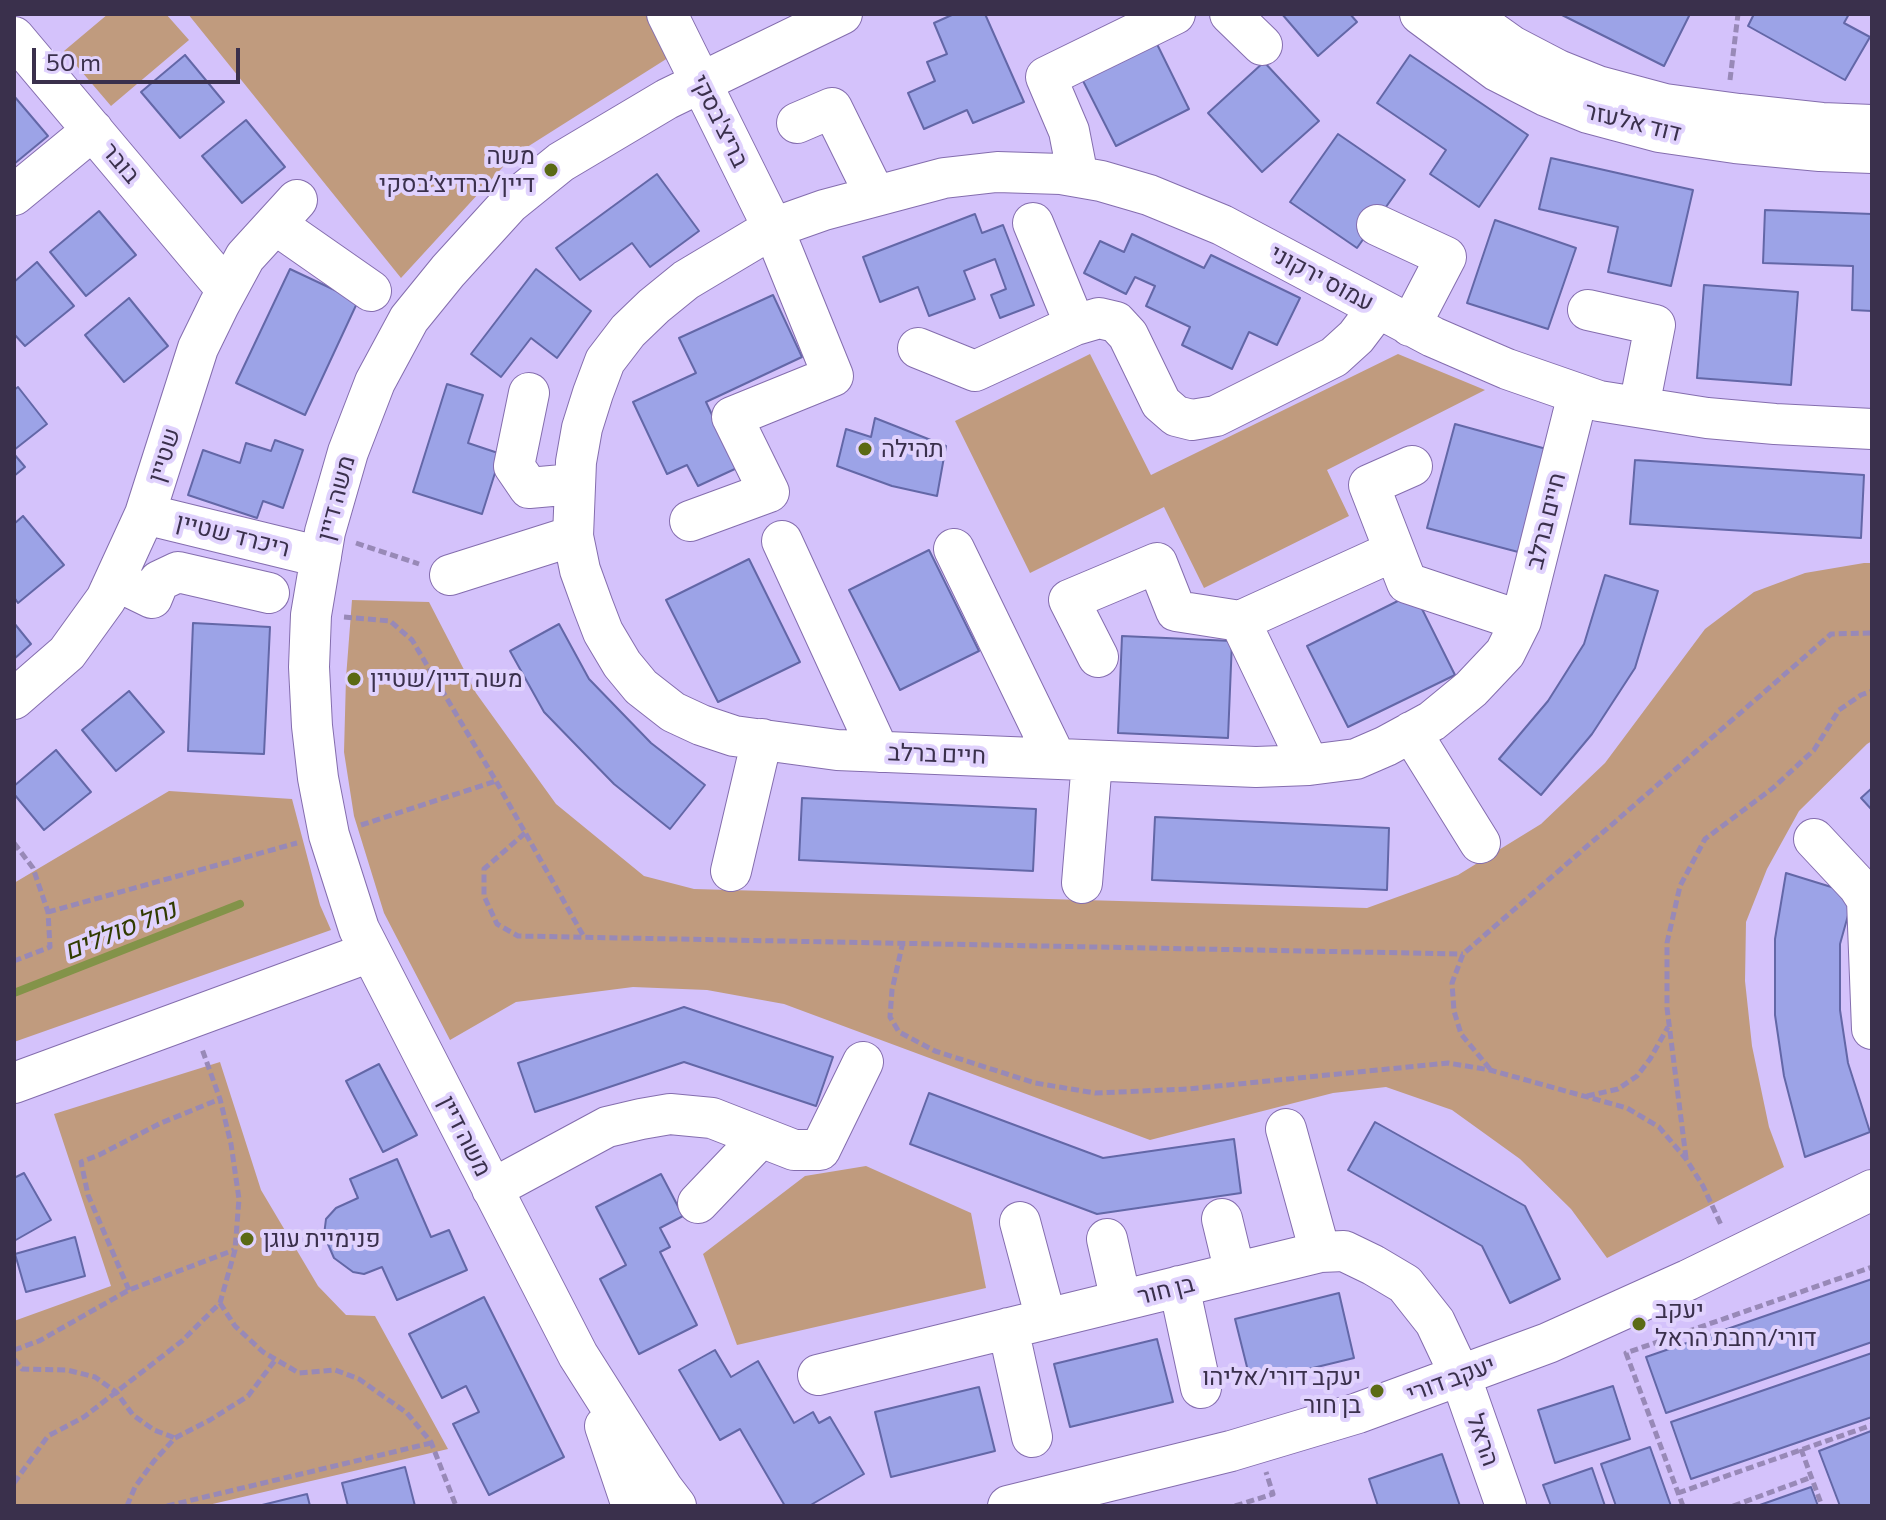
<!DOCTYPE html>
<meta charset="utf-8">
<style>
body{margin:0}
#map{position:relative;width:1886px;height:1520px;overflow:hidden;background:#d4c2fb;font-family:Commissioner,sans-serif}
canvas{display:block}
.frame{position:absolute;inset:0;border:16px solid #3a304c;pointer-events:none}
.scale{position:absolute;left:32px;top:48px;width:208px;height:36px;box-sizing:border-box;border:4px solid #3a304c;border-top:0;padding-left:10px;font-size:24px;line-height:28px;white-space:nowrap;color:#3a304c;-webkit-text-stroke:6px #e0d2fd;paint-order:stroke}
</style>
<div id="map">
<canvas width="1886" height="1520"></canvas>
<div class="frame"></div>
<div class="scale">50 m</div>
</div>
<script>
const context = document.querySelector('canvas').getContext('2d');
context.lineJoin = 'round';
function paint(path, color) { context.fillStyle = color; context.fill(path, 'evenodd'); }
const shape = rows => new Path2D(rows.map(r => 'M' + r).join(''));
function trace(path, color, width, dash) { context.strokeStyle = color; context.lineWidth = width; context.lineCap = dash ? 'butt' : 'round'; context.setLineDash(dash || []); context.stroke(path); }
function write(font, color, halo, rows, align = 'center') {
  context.font = font + ' Commissioner,Heebo,sans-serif'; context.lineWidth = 8; context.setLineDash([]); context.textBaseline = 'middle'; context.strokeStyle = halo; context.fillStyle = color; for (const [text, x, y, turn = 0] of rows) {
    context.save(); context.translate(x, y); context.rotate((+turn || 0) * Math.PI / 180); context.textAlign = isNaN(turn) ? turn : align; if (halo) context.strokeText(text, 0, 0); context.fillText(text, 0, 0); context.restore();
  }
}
const green = shape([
 [108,14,166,14,189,40,111,106,64,51],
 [188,14,649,14,671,56,513,156,401,278],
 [1090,354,1151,475,1398,354,1485,390,1327,470,1349,516,1204,588,1164,507,1030,573,955,421],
 [1864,563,1872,563,1872,741,1867,744,1799,811,1767,869,1746,922,1745,981,1752,1046,1769,1127,1784,1167,1607,1258,1571,1209,1520,1159,1452,1110,1386,1087,1333,1093,1150,1140,784,1004,707,990,633,987,516,1002,450,1040,384,913,354,816,344,752,346,678,352,600,429,602,476,693,556,804,644,876,694,889,1367,908,1458,875,1541,824,1605,763,1705,629,1754,592,1805,573],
 [169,791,292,799,320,905,331,930,14,1042,14,883],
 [220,1062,261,1190,318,1286,346,1315,375,1316,448,1449,204,1506,14,1506,14,1321,111,1286,54,1114],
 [866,1166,971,1213,986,1288,737,1345,703,1254,805,1176]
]);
const stream = shape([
 [14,993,240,904]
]);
const building = shape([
 [954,14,985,14,1024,102,973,123,967,110,924,129,908,93,935,81,927,62,947,54,934,23,954,14],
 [1282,14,1350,14,1357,22,1318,56,1282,14],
 [1560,14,1690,14,1664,66,1560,14],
 [1754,14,1849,14,1844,23,1870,37,1845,80,1748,26,1754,14],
 [1152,34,1189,109,1116,146,1078,71,1152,34],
 [185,55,224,102,180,138,141,92,185,55],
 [1410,55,1528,135,1479,207,1430,174,1446,150,1377,103,1410,55],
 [1264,62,1319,121,1262,172,1208,113,1264,62],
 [14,96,48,136,14,164,14,96],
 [246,120,285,167,242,203,202,156,246,120],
 [1338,134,1405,180,1357,248,1290,202,1338,134],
 [1551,158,1693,190,1671,286,1608,272,1618,227,1539,209,1551,158],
 [657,174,699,231,650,267,632,243,580,280,556,248,657,174],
 [1765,210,1872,214,1872,311,1852,310,1853,266,1763,263,1765,210],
 [99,211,136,255,86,296,50,252,99,211],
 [975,214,982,233,1003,225,1034,305,1000,318,991,295,1006,289,995,259,964,271,975,299,929,316,918,287,880,302,863,257,975,214],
 [1495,220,1576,248,1548,329,1467,303,1495,220],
 [1132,234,1204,268,1211,255,1300,298,1277,345,1249,332,1232,369,1182,345,1190,327,1146,306,1155,286,1135,277,1126,294,1084,273,1100,241,1124,252,1132,234],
 [37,262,74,306,25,346,14,334,14,282,37,262],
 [290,269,358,301,305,415,236,383,290,269],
 [536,269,591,311,557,358,531,338,501,377,471,354,536,269],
 [1704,285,1798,292,1791,385,1697,378,1704,285],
 [773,295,802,357,706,402,737,468,698,486,687,465,667,474,633,402,696,373,679,338,773,295],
 [129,298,168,346,124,382,85,335,129,298],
 [447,384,483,395,468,443,501,454,482,514,413,492,447,384],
 [18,387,47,424,14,450,14,390,18,387],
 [875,418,946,446,937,496,892,486,837,466,846,429,871,437,875,418],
 [1455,424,1550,450,1522,553,1427,528,1455,424],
 [275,440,303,450,283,508,263,501,257,518,188,495,203,450,240,463,246,443,271,451,275,440],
 [14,454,25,467,14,476,14,454],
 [1635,460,1864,475,1861,538,1630,524,1635,460],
 [23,516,64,565,18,603,14,597,14,524,23,516],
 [929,550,979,651,900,690,849,590,929,550],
 [749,559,800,662,718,702,666,600,749,559],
 [1605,575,1658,591,1635,668,1592,734,1541,795,1499,759,1548,701,1584,644,1605,575],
 [1414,593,1455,675,1348,727,1307,646,1414,593],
 [14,623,31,644,14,659,14,623],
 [193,623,270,627,264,754,188,751,193,623],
 [559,624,589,679,651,743,705,785,670,829,614,784,544,712,510,651,559,624],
 [1122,636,1232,641,1228,738,1118,733,1122,636],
 [129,691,164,732,116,771,82,730,129,691],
 [56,750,91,792,44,830,14,794,14,786,56,750],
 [1872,788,1872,810,1861,798,1872,788],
 [802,798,1036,809,1033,871,799,860,802,798],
 [1155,817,1389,828,1387,890,1152,880,1155,817],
 [1786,873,1854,894,1840,944,1840,1010,1848,1063,1870,1132,1805,1157,1784,1076,1775,1015,1775,939,1786,873],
 [684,1007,833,1057,816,1106,684,1062,535,1112,518,1063,684,1007],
 [379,1064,417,1135,383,1152,346,1081,379,1064],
 [929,1093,1103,1158,1234,1139,1241,1193,1097,1214,910,1144,929,1093],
 [1375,1122,1525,1206,1560,1279,1510,1303,1482,1246,1348,1170,1375,1122],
 [397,1159,431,1237,449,1230,467,1270,397,1300,382,1267,364,1274,353,1272,334,1258,324,1235,326,1219,336,1208,358,1198,350,1179,397,1159],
 [24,1173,51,1220,14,1241,14,1178,24,1173],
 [661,1174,683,1216,660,1228,670,1247,660,1252,697,1325,639,1354,600,1279,626,1265,596,1207,661,1174],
 [75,1237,85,1276,26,1292,15,1254,75,1237],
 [1872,1279,1872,1342,1666,1413,1646,1357,1872,1279],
 [1339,1293,1354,1358,1251,1383,1235,1319,1339,1293],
 [484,1297,564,1457,489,1495,453,1424,479,1412,466,1386,442,1398,409,1334,484,1297],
 [1157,1339,1173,1402,1070,1427,1054,1364,1157,1339],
 [715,1350,731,1377,758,1361,794,1423,813,1412,819,1423,830,1417,864,1474,809,1506,785,1506,740,1429,720,1440,679,1370,715,1350],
 [1872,1353,1872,1417,1691,1479,1671,1422,1872,1353],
 [1613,1386,1630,1439,1555,1463,1538,1410,1613,1386],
 [979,1387,995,1451,891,1477,875,1412,979,1387],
 [1871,1431,1872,1506,1840,1506,1819,1451,1871,1431],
 [1650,1447,1671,1506,1616,1506,1601,1464,1650,1447],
 [1442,1454,1460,1506,1378,1506,1369,1479,1442,1454],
 [405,1467,415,1506,348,1506,342,1483,405,1467],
 [1592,1468,1605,1506,1551,1506,1543,1485,1592,1468],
 [1811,1487,1818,1506,1757,1506,1811,1487],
 [307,1494,310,1506,258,1506,307,1494]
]);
const path = shape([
 [1730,80,1738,14],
 [356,543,419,564],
 [344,617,390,621,412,640,496,781,584,937],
 [361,825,496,781],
 [525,833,484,869,484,896,497,924,518,936,1463,954],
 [14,843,33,868,48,912,50,947,14,961],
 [48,912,297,843],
 [903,942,892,990,890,1017,899,1032,935,1051,1035,1083,1095,1093,1188,1089,1448,1063,1490,1070,1627,1108,1659,1127,1686,1159,1703,1186,1722,1227],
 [1490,1069,1461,1034,1454,1011,1452,983,1463,954,1831,634,1872,633],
 [1587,1096,1618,1089,1637,1076,1650,1059,1668,1027],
 [1686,1158,1667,1008,1667,943,1680,886,1705,839,1773,788,1814,750,1839,710,1861,695,1872,691],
 [129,1290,88,1195,81,1162,99,1155,161,1123,220,1099],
 [220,1303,235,1326,263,1352,299,1373,335,1370,359,1379,407,1413,431,1442,456,1506],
 [14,1350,39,1341,129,1290,234,1250],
 [14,1359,22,1369,67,1370,95,1377,116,1392,133,1415,154,1430,175,1438],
 [1801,1449,1822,1506],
 [14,1483,48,1436,84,1417,182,1341,220,1303,235,1250,239,1199,231,1144,220,1099,202,1049],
 [1678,1493,1872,1425],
 [127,1506,135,1487,154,1461,175,1438,210,1420,248,1396,276,1359],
 [167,1506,431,1443],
 [1235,1506,1273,1494,1266,1472],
 [1683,1506,1626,1353,1872,1267],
 [1733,1506,1812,1477]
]);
const minor = shape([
 [667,14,773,228,833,376,732,417,769,492,690,521],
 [1230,14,1262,45],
 [1420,14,1497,71,1546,96,1588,113,1659,132,1735,143,1820,151,1872,153],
 [1467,14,1512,46,1558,70,1598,86,1665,104,1739,114,1822,123,1872,125],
 [14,37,227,290],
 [797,123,832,108,875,195],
 [1078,177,1069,131,1046,77,1175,14],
 [14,195,93,130],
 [1033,223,1075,325],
 [275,224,371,291],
 [1377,225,1446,257,1410,326],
 [1588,310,1655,325,1639,407],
 [918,348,975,371,1075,325,1099,318,1116,322,1128,335,1161,403,1176,416,1192,420,1216,416,1334,357,1356,337,1378,308],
 [529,393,514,466,529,488,574,484],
 [1578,394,1521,621,1505,653,1471,689,1432,721,1386,746,1356,759,1309,765,1256,767,837,750,734,736,701,725,673,712,641,687,622,664,603,632,593,606,580,570,573,536,576,462,582,428,593,393,605,361,628,331,654,306,686,280,773,228,824,210,944,178,997,172,1061,174,1101,181,1149,195,1222,225,1433,337,1507,369,1599,401,1707,418,1775,424,1872,429],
 [1412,466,1369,485,1407,583,1521,621],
 [145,514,321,557],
 [782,541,879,752],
 [954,549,1056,759],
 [450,575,573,536],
 [115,580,152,598,159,581,178,572,269,593],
 [1098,657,1069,600,1157,563,1176,611,1240,621],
 [14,699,67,653,106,599,145,514,198,348,219,305,245,257,297,200],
 [1411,732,1480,843],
 [1309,765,1240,621,1394,551],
 [1814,839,1858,886,1867,900,1872,1029],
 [731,871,762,739],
 [1082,883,1092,761],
 [14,1083,370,952],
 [1286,1129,1320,1252],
 [492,1189,607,1127,641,1119,670,1114,712,1118,794,1150,820,1150,863,1062],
 [698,1203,761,1137],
 [1222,1219,1235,1273],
 [1020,1222,1046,1319],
 [1107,1239,1121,1301],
 [1179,1286,1201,1388],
 [1008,1328,1032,1437],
 [818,1375,1320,1252,1344,1251,1373,1265,1405,1284,1435,1322,1460,1375,1506,1506],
 [605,1426,632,1506],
 [676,1506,663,1489,578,1355,359,929,329,835,318,778,312,726,309,667,311,615,325,532,348,452,375,382,409,319,448,271,509,204,561,162,667,99,842,14],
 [1008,1506,1231,1451,1358,1413,1548,1343,1688,1280,1872,1190]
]);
const markers = [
 [551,170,8,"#5b6a14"],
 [865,449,8,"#5b6a14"],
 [354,679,8,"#5b6a14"],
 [247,1239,8,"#5b6a14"],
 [1639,1324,8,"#5b6a14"],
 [1377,1391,8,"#5b6a14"]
];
const streetNames = [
 ["בריצ'בסקי",720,121,64],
 ["דוד אלעזר",1633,122,14],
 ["בובר",121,163,50],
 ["עמוס ירקוני",1322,278,28],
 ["שטיין",164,455,-72],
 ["משה דיין",336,498,-75],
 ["חיים ברלב",1546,521,-76],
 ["ריכרד שטיין",233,535,14],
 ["חיים ברלב",937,754,2],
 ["משה דיין",465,1136,63],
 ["בן חור",1166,1290,-14],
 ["יעקב דורי",1451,1379,-20],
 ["הראל",1483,1440,71]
];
const poiNames = [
 ["משה",535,156,"right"],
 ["דיין/ברדיצ׳בסקי",535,184,"right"],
 ["תהילה",881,449],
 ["משה דיין/שטיין",370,679],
 ["פנימיית עוגן",263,1239],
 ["יעקב",1655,1310],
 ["דורי/רחבת הראל",1655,1338],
 ["יעקב דורי/אליהו",1361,1377,"right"],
 ["בן חור",1361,1405,"right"]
];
const waterNames = [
 ["נחל סוללים",120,930,-22]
];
paint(green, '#c09b7e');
trace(stream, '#839349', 8);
paint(building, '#9ca3e7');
trace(building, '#6367a7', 2);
trace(minor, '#846dae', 42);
trace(path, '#9889b7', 5, [8, 4]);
trace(minor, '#fff', 40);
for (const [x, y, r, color] of markers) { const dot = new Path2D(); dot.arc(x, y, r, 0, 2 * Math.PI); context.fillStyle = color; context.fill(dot); trace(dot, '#e0d2fd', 3); }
write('24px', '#3a304c', '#e0d2fd', streetNames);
write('24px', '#3a304c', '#e0d2fd', poiNames, 'left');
write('italic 26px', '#313b00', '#e0d2fd', waterNames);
</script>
